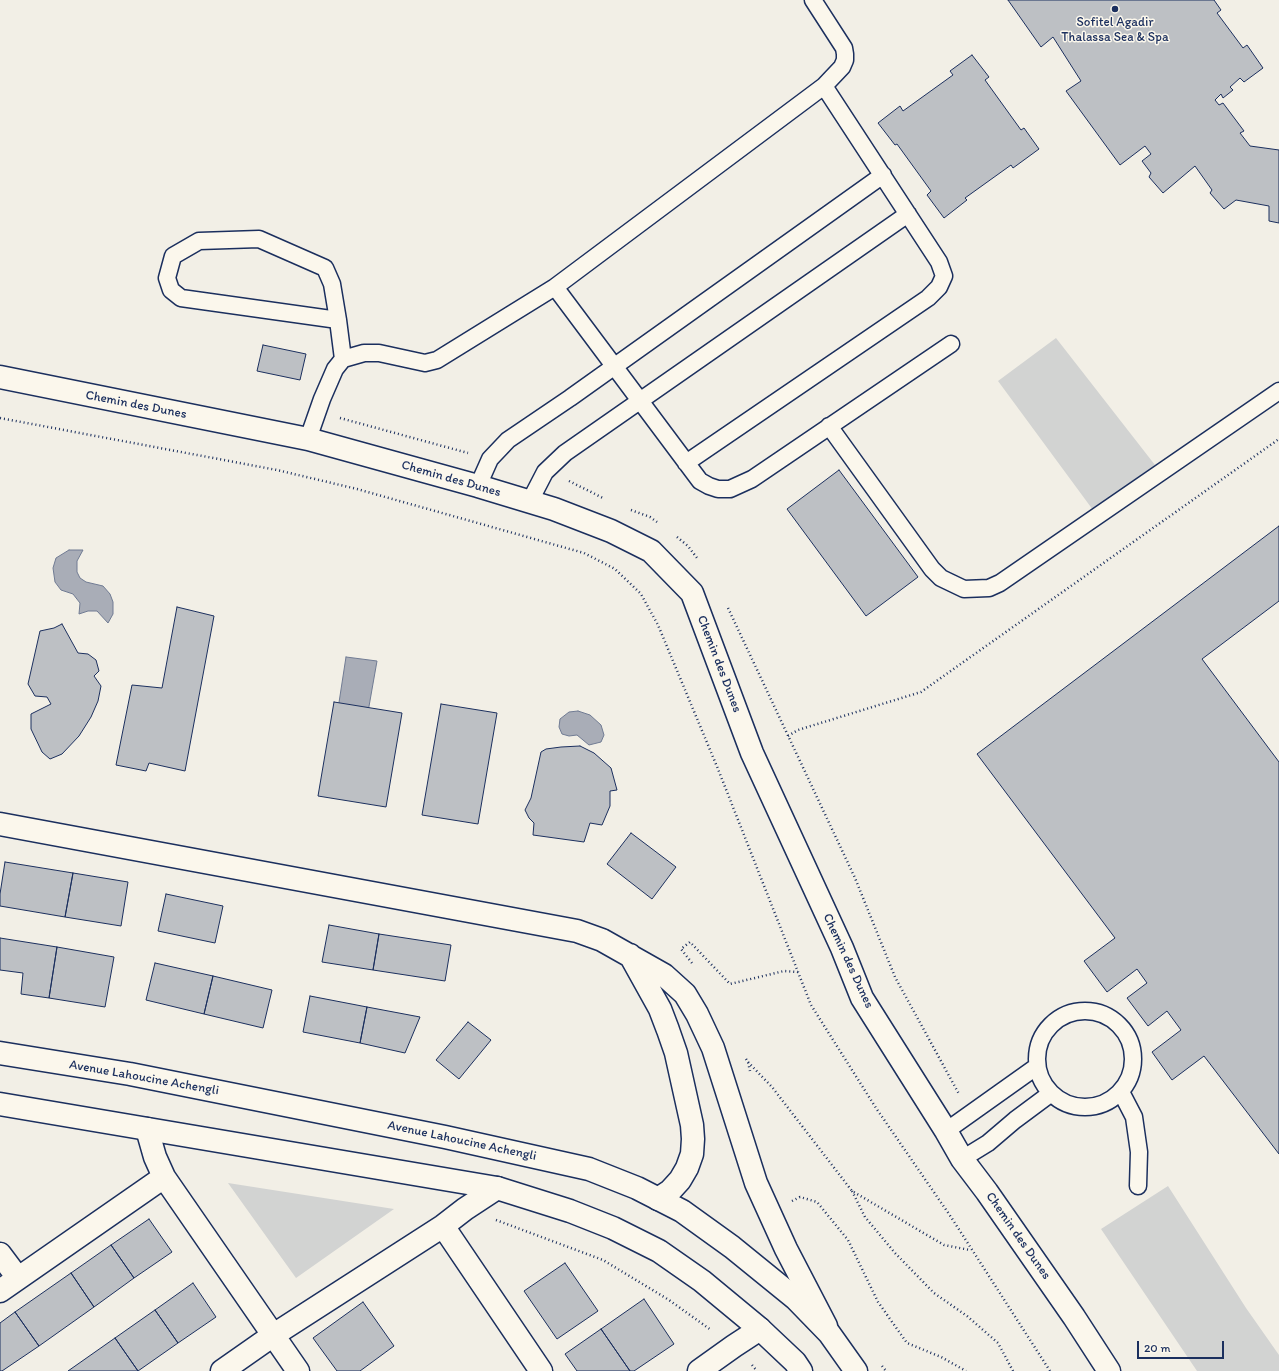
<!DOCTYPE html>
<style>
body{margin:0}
#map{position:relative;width:1279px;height:1371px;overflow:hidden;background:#f2efe6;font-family:Itim,sans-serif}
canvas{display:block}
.scale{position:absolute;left:1137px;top:1341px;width:87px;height:18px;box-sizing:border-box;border:2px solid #1b2f5e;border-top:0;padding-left:5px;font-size:12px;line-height:14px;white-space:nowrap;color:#1b2f5e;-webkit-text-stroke:3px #fbf7ec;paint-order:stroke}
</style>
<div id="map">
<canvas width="1279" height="1371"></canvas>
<div class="scale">20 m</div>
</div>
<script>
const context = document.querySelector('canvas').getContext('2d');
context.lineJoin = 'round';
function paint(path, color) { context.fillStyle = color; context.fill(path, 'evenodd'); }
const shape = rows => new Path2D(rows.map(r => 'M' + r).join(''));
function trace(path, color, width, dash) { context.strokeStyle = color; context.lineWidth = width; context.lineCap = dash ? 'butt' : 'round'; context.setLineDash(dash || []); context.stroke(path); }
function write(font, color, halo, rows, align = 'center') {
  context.font = font + ' Itim,sans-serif'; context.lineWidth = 3; context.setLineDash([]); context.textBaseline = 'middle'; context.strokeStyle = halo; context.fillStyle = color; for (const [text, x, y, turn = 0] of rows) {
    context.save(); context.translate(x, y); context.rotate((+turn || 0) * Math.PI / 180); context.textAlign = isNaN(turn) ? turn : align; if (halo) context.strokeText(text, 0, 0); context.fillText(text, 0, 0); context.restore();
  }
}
const green = shape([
 [1056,338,1155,465,1093,510,998,381],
 [228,1183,394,1209,296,1278],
 [1168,1186,1246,1308,1279,1355,1279,1371,1197,1371,1101,1229]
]);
const water = shape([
 [69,550,83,550,77,561,77,572,80,578,86,582,103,586,110,594,113,602,113,614,108,623,97,611,88,611,79,614,80,603,73,594,61,590,55,582,53,568,56,558,69,550],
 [346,657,377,661,368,712,338,709,346,657],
 [578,711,590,715,601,725,604,735,601,742,589,745,577,735,569,736,562,734,559,727,560,719,569,712,578,711]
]);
const building = shape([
 [1008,0,1214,0,1221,10,1217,13,1243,48,1247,45,1263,68,1244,82,1240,78,1230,87,1233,90,1223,98,1221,94,1215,100,1219,105,1223,103,1244,131,1240,133,1250,146,1279,150,1279,223,1269,221,1269,206,1236,200,1224,209,1210,193,1212,190,1195,166,1163,193,1149,177,1151,173,1142,161,1151,154,1145,146,1120,165,1066,91,1081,81,1053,37,1041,47,1008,0],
 [972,55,989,77,985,80,1021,130,1024,128,1039,149,1013,168,1011,165,965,198,967,200,944,218,927,195,931,191,897,144,895,145,878,123,900,106,903,111,953,75,950,71,972,55],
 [263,345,306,354,300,380,257,371,263,345],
 [839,470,918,577,866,616,787,509,839,470],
 [1279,526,1279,601,1202,659,1279,762,1279,1154,1204,1056,1172,1080,1152,1052,1181,1030,1167,1011,1148,1026,1127,998,1147,983,1137,969,1107,992,1084,961,1115,938,977,754,1279,526],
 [177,607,214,616,185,771,149,763,146,771,116,765,132,685,162,688,177,607],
 [62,624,78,653,88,654,96,660,99,671,94,676,101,686,98,701,91,717,79,736,62,754,50,759,42,752,31,729,31,714,51,704,47,697,35,696,28,684,40,631,54,628,62,624],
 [334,702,402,713,386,807,318,796,334,702],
 [441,704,497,713,478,824,422,815,441,704],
 [580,746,594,753,611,768,617,790,610,791,610,806,602,825,590,823,584,842,533,835,534,823,529,818,525,810,531,798,541,752,546,749,561,747,580,746],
 [631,833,676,867,652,899,607,864,631,833],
 [5,862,73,873,65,917,0,906,0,894,5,862],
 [73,873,128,882,121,926,65,917,73,873],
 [166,894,223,906,215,943,158,931,166,894],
 [329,925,379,934,373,970,322,962,329,925],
 [379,934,451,945,445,981,373,970,379,934],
 [0,938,57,947,49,998,21,994,23,973,0,970,0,938],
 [57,947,114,957,105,1007,49,998,57,947],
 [155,963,213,976,204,1014,146,1000,155,963],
 [213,976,272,990,263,1028,204,1014,213,976],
 [310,996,367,1007,360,1043,303,1032,310,996],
 [367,1007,420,1017,405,1053,360,1043,367,1007],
 [468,1022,491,1040,459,1079,436,1060,468,1022],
 [149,1219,172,1252,134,1278,111,1245,149,1219],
 [111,1245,134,1278,94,1307,71,1273,111,1245],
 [565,1263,598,1311,557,1339,524,1291,565,1263],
 [71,1273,94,1307,39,1346,15,1312,71,1273],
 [193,1283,216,1317,178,1343,155,1310,193,1283],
 [644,1299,674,1344,634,1371,630,1371,601,1329,644,1299],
 [363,1302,394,1346,360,1371,337,1371,313,1338,363,1302],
 [155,1310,178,1343,138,1371,115,1338,155,1310],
 [15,1312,39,1346,2,1371,0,1371,0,1323,15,1312],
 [601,1329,630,1371,577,1371,565,1354,601,1329],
 [115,1338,138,1371,68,1371,115,1338]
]);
const path = shape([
 [0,418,277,470,357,489,584,553,615,569,641,594,658,625,718,769,811,1005,876,1108,951,1217,1050,1371],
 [340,418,468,453],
 [569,481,603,498],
 [631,510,650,517,657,522],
 [677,537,688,546,697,558],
 [728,608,855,878,895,977,959,1094],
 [788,736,798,730,921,692,1279,439],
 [692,963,681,949,690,942,730,984,784,971,798,972],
 [746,1059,748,1062,750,1071],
 [748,1062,772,1087,852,1191,944,1245,970,1250],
 [852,1191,865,1217,895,1253,934,1293,967,1316,998,1343,1013,1371],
 [792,1201,800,1197,817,1202,848,1240,878,1302,907,1343,941,1357,966,1371],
 [496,1220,603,1260,669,1300,711,1330],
 [752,1365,757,1371],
 [882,1366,886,1371]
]);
const service = shape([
 [555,287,694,473,700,481,709,486,718,489,730,489,752,479,951,344],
 [338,320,181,298,171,290,167,278,173,256,199,241,259,239,325,268,332,284,338,320,343,359],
 [829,426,932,569,941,578,964,589,989,588,1000,583,1279,391],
 [308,439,322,399,335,369,343,359,364,353,379,353,425,363,437,360,555,287,824,86,842,67,845,60,845,54,844,48,813,0],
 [686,463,928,298,939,287,944,276,939,262,824,86],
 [478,486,490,459,508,440,570,398,883,175],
 [530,501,545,472,565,453,908,214],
 '1037 1059a48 48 0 1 1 96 0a48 48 0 1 1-96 0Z',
 [1121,1092,1134,1117,1139,1152,1138,1186],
 [946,1131,1036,1067],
 [962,1159,988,1143,1015,1120,1050,1094]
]);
const minor = shape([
 [0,377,308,439,478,486,554,509,611,531,651,551,692,593,752,753,842,948,862,998,946,1131,962,1159,987,1192,1074,1317,1109,1371],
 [0,824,577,931,602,940,664,975,685,994,697,1014,713,1048,756,1183,786,1249,826,1326],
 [630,955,660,1009,668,1030,676,1053,692,1125,693,1139,692,1154,687,1168,680,1180,670,1191,658,1199],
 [147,1129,155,1157,164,1177,298,1371],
 [443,1226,541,1371],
 [0,1254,18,1278],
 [0,1291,164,1177],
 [222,1371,272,1336,443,1226,465,1209,497,1188],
 [699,1371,734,1346,760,1329]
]);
const tertiary = shape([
 [0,1053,130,1074,445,1137,589,1169,637,1188,682,1211,732,1247,796,1299,829,1333,856,1371],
 [0,1104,497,1188,570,1211,613,1228,659,1251,702,1281,760,1329,795,1362,801,1371]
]);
const markers = [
 [1115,9,4,"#1b2f5e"]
];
const poiNames = [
 ["Sofitel Agadir",1115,23],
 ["Thalassa Sea & Spa",1115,38]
];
const streetNames = [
 ["Chemin des Dunes",136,405,11],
 ["Chemin des Dunes",451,479,16],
 ["Chemin des Dunes",719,664,69],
 ["Chemin des Dunes",848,961,65],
 ["Avenue Lahoucine Achengli",144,1078,10],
 ["Avenue Lahoucine Achengli",462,1141,12],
 ["Chemin des Dunes",1018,1236,55]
];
paint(green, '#d2d3d2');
paint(water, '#a9adb7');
trace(water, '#707b93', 1);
paint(building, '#bdc0c4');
trace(building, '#1b2f5e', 1);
trace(service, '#1b2f5e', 19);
trace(minor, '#1b2f5e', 25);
trace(tertiary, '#1b2f5e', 25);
trace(path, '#1b2f5e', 2.5, [1, 3]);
trace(service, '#fbf7ec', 16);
trace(minor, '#fbf7ec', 22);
trace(tertiary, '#fbf7ec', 22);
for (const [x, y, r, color] of markers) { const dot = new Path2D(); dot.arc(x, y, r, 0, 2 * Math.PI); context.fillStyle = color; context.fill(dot); trace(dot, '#fbf7ec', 1.5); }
write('13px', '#1b2f5e', '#fbf7ec', poiNames);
write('13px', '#1b2f5e', '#fbf7ec', streetNames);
</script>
